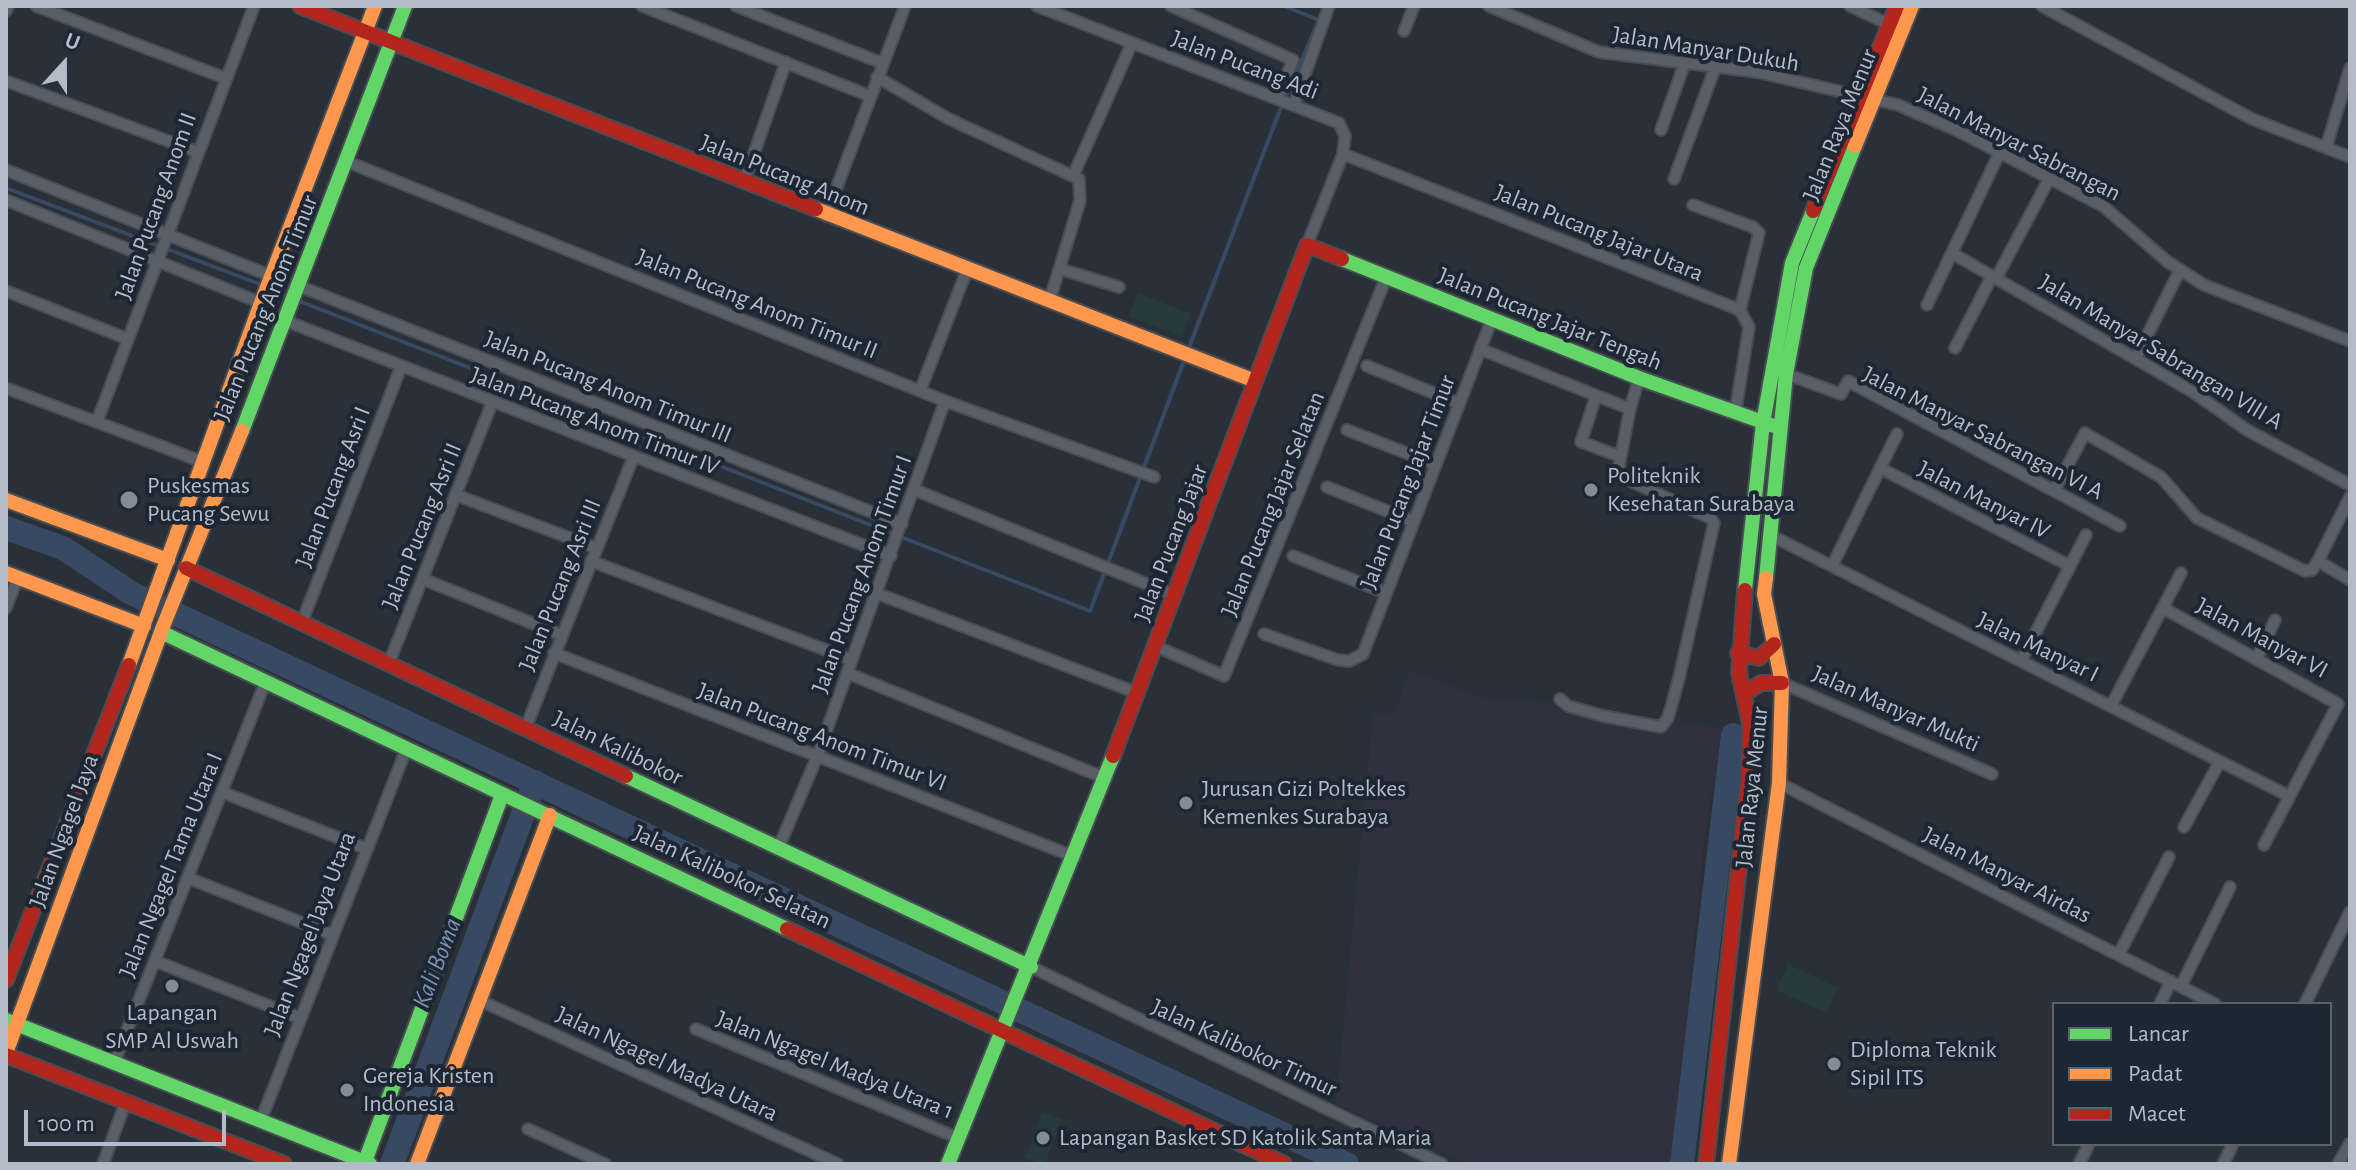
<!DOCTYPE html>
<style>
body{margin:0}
#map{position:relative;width:2356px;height:1170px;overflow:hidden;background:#2a3038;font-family:"Alegreya Sans",sans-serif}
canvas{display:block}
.frame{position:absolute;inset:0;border:8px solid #b4bcc9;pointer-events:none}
.legend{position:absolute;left:2052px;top:1002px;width:280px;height:144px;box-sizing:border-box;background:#1d2633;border:2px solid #59626f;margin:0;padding:10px 14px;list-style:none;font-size:24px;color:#b4bcc9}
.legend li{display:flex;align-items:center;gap:16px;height:40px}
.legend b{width:40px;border:2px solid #59626f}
.north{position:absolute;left:24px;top:24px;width:80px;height:80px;-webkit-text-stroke:6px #1d2633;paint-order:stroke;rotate:21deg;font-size:22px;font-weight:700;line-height:32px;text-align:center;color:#b4bcc9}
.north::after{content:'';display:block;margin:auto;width:28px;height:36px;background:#b4bcc9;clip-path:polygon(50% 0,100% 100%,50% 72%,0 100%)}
.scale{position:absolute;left:24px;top:1110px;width:202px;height:36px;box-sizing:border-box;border:4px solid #b4bcc9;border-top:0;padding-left:10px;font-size:24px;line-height:28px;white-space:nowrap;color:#b4bcc9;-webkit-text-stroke:6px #1d2633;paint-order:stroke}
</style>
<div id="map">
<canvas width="2356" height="1170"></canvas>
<div class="frame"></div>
<ul class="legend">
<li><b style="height:10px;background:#63d668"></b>Lancar</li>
<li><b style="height:10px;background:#ff974d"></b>Padat</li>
<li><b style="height:10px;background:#b3261e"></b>Macet</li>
</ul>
<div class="north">U</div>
<div class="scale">100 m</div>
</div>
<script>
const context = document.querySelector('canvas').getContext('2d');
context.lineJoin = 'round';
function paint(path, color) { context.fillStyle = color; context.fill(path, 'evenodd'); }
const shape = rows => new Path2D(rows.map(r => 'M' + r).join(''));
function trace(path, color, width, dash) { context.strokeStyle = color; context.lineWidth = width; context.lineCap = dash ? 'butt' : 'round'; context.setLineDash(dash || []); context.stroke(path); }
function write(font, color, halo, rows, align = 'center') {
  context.font = font + ' "Alegreya Sans",sans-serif'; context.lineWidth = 8; context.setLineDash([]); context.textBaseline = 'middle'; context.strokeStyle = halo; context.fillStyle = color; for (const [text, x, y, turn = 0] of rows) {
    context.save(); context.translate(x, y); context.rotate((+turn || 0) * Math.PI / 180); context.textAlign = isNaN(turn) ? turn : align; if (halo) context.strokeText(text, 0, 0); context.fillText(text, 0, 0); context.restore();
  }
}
const medical = shape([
 [1409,671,1486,698,1596,706,1632,716,1722,728,1705,834,1671,1164,1470,1164,1336,1103,1373,713,1394,714]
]);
const green = shape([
 [1138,293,1191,314,1182,337,1129,316],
 [1788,964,1838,988,1826,1013,1776,990],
 [1042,1112,1062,1119,1045,1164,1025,1158]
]);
const stream = shape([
 [1284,6,1319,20],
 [6,188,262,285],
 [270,289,291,298],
 [299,301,1090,611,1185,358],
 [1188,350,1280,110,1319,20]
]);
const river = shape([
 [6,528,63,548,131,593,1347,1164],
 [392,1164,535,782],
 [1682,1164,1733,735]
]);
const street = shape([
 [36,6,225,78],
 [642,6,870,96],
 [736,6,882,63],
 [1037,6,1339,123,1345,136,1343,154,1307,245],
 [1171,6,1293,60,1277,99],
 [1489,6,1599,52,1757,72,1898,105,1956,130,2103,206,2168,262,2204,285,2350,341],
 [1850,6,1890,25],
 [2042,6,2252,119,2350,157],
 [6,11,8,6],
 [1404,31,1414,6],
 [877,77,949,119,1079,179,1080,201,1050,299],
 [6,81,198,152],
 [1294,105,1329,6],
 [1661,130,1684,65],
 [2326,148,2350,68],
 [1343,154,1740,310,1749,327,1735,414],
 [348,162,945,401,1154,477],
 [6,170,271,276],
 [1074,174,1132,43],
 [1674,179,1715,68],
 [744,182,786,62],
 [6,200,261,303],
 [1693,205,1753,227,1759,233,1740,310],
 [826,216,905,6],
 [1952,253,2193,392,2247,430,2350,485],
 [1060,269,1119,287],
 [1997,277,2049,179],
 [299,286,902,524],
 [6,291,128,339],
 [1927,305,1999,154],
 [286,321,891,556],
 [1955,348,1991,278],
 [1480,349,1630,409,1639,378],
 [2136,358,2180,270],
 [1367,366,1458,403],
 [1786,374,1841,394,1848,381,2120,526],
 [6,388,203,462],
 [920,391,967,270],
 [1596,396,1581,442,1619,456],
 [98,419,254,6],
 [1347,430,1435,464],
 [1880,468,2070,566],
 [1327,487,1412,521],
 [915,490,1174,595],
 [2054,491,2085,433,2161,477,2197,518,2305,571,2312,570,2318,561,2350,497],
 [456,495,596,548],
 [1768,534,2289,796],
 [1293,556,1386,593],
 [591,561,852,660],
 [2318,561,2350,580],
 [1832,566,1897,434],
 [423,579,561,635],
 [876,593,1137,693],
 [6,608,18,577],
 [2163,608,2338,704,2264,845],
 [302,622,401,367],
 [1264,634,1338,660,1349,661,1363,654,1492,319],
 [1155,646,1224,676,1386,278],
 [554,653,1075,857],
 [2257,658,2275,620],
 [2021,661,2086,535],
 [389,663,492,403],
 [847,673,1105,778],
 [1782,683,1992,774],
 [1560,699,1568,706,1603,716,1661,727,1668,718,1679,678,1714,523,1710,518,1624,478,1618,471,1630,409],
 [2111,706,2181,573],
 [526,727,633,458],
 [1779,783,2215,1004],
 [222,792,367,849],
 [2184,827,2219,763],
 [778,849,817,757,945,401],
 [188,878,333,935],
 [2119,954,2169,857],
 [155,961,300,1018],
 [1031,967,1442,1164],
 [2181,986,2230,887],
 [479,1000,838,1164],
 [2160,1004,2171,981],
 [2305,1004,2350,912],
 [696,1029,958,1138],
 [114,1063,265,683],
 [261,1120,406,750],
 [528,1129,605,1164],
 [103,1164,126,1101],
 [2079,1164,2089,1144],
 [2223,1164,2233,1144],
 [2338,1164,2350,1143]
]);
const fast = shape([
 [1342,259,1639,378,1774,426],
 [242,431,405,6],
 [1766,578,1786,374,1806,268,1855,146],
 [1745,590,1763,423,1792,263,1813,211],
 [161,632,787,929],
 [626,776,1031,967],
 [6,1020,370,1164],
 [364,1164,502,795],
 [948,1164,1113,756]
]);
const slow = shape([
 [1855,146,1912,6],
 [816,209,1255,381],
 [6,500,168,560],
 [6,573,144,626],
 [129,665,261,303,375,6],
 [6,1053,164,624,242,431],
 [417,1164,550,815],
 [1729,1164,1779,783,1782,683,1764,594,1766,578]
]);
const jam = shape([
 [300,6,816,209],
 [1813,211,1897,6],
 [186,568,626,776],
 [1738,653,1759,658,1774,644],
 [1745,693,1761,683,1782,683],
 [1113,756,1307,245,1342,259],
 [787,929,1284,1164],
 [6,980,129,665],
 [6,1055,284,1164],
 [1706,1164,1749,776,1750,724,1739,673,1745,590]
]);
const markers = [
 [1591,490,8,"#848b96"],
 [129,500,10,"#848b96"],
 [1186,803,8,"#848b96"],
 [172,986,8,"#848b96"],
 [1834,1064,8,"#848b96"],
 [347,1090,8,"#848b96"],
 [1043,1138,8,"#848b96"]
];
const streetNames = [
 ["Jalan Manyar Dukuh",1706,49,9],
 ["Jalan Pucang Adi",1245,65,21],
 ["Jalan Raya Menur",1840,125,-68],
 ["Jalan Manyar Sabrangan",2019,144,27],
 ["Jalan Pucang Anom",785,175,22],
 ["Jalan Pucang Anom II",156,206,-70],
 ["Jalan Pucang Jajar Utara",1599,233,22],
 ["Jalan Pucang Anom Timur II",757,304,22],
 ["Jalan Pucang Anom Timur",266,308,-68],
 ["Jalan Pucang Jajar Tengah",1550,319,22],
 ["Jalan Manyar Sabrangan VIII A",2161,352,31],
 ["Jalan Pucang Anom Timur III",608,387,22],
 ["Jalan Pucang Anom Timur IV",595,421,21],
 ["Jalan Manyar Sabrangan VI A",1983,433,27],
 ["Jalan Pucang Jajar Timur",1408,482,-69],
 ["Jalan Pucang Asri I",333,487,-69],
 ["Jalan Manyar IV",1984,500,27],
 ["Jalan Pucang Jajar Selatan",1273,504,-68],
 ["Jalan Pucang Asri II",422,526,-68],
 ["Jalan Pucang Jajar",1171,543,-69],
 ["Jalan Pucang Anom Timur I",862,574,-70],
 ["Jalan Pucang Asri III",560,585,-68],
 ["Jalan Manyar VI",2262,638,28],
 ["Jalan Manyar I",2038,647,26],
 ["Jalan Manyar Mukti",1896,709,24],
 ["Jalan Pucang Anom Timur VI",822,737,21],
 ["Jalan Kalibokor",618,748,26],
 ["Jalan Raya Menur",1752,787,-84],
 ["Jalan Ngagel Jaya",64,831,-70],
 ["Jalan Ngagel Tama Utara I",171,865,-68],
 ["Jalan Manyar Airdas",2007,875,27],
 ["Jalan Kalibokor Selatan",732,877,25],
 ["Jalan Ngagel Jaya Utara",310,934,-69],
 ["Jalan Kalibokor Timur",1244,1048,25],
 ["Jalan Ngagel Madya Utara",667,1064,25],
 ["Jalan Ngagel Madya Utara 1",835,1065,22]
];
const poiNames = [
 ["Politeknik",1607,476],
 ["Kesehatan Surabaya",1607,504],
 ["Puskesmas",147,486],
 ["Pucang Sewu",147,514],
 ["Jurusan Gizi Poltekkes",1202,789],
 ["Kemenkes Surabaya",1202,817],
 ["Lapangan",172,1013,"center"],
 ["SMP Al Uswah",172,1041,"center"],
 ["Diploma Teknik",1850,1050],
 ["Sipil ITS",1850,1078],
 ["Gereja Kristen",363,1076],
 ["Indonesia",363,1104],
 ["Lapangan Basket SD Katolik Santa Maria",1059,1138]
];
const waterNames = [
 ["Kali Boma",437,963,-69]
];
paint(medical, '#31303e');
paint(green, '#273a3e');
trace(stream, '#384963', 4);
trace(river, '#384963', 24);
trace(street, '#484c53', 14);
trace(fast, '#484c53', 18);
trace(slow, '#484c53', 18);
trace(jam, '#484c53', 18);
trace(street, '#5a5e66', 10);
trace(fast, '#63d668', 14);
trace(slow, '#ff974d', 14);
trace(jam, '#b3261e', 14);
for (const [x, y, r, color] of markers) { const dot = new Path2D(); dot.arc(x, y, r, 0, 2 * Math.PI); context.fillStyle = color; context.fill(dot); trace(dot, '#1d2633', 3); }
write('24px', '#b4bcc9', '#1d2633', streetNames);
write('24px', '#b4bcc9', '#1d2633', poiNames, 'left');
write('italic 26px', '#7c92b1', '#1d2633', waterNames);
</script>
